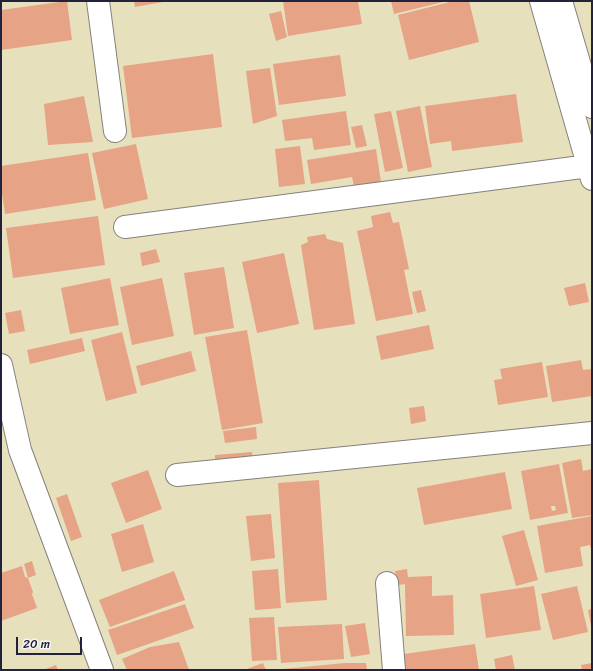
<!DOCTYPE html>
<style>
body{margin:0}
#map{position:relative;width:593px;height:671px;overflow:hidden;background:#e7e0bd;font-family:Sriracha,sans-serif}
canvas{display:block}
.frame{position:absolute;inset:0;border:2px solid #22223b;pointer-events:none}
.scale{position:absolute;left:16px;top:637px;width:66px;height:18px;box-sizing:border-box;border:2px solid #22223b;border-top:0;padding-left:5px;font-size:12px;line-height:14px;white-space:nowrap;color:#22223b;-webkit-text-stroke:3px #f6f6f2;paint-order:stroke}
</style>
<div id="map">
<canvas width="593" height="671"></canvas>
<div class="frame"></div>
<div class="scale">20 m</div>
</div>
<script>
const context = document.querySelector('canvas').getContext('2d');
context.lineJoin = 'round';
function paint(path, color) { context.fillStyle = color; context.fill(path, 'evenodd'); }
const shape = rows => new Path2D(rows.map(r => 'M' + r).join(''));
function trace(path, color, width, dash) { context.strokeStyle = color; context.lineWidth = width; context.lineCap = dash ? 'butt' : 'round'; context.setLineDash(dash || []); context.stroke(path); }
const building = shape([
 [67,1,72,40,1,50,1,10],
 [134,1,163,1,163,2,135,7],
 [283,1,358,1,362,24,288,36],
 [391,1,443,1,443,2,394,14],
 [454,1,469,1,479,42,409,60,398,15],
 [281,11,287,37,276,41,269,14],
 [213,54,222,127,132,138,123,66],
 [340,55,346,96,279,105,273,64],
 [270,68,277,116,253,124,246,71],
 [516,94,523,142,452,151,451,141,430,144,425,106],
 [84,96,93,142,48,145,44,104],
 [420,106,432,167,408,172,396,111],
 [346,111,351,145,314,150,312,138,285,141,282,120],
 [391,111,403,168,385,172,374,114],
 [362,125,367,146,356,148,351,127],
 [136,144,148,199,104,209,92,153],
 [300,146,305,184,279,187,275,149],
 [376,149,381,182,354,186,352,177,311,184,307,160],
 [88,153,96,200,5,214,1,187,1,166],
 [390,212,393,223,399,222,409,269,404,270,413,314,376,321,357,231,373,227,371,216],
 [98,216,105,265,13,278,6,228],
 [325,234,327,239,343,243,355,324,314,330,301,245,308,242,307,237],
 [156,249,160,262,142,266,140,253],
 [284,253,299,324,257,333,242,262],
 [224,267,234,328,194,335,184,273],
 [110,278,119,325,70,334,61,288],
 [162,278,174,336,132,345,120,287],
 [585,283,589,302,569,306,564,288],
 [421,290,426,311,417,313,412,292],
 [21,310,25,331,9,334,5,313],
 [429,325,434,349,381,360,376,336],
 [247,330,263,423,222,430,205,337],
 [122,332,137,393,106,401,91,340],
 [82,338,85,351,30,364,27,350],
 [191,351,196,371,141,386,136,366],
 [581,360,583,370,591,369,592,396,552,402,546,366],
 [542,362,548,397,498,405,494,380,502,379,500,369],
 [424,406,426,421,411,424,409,408],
 [256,427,257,439,225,443,223,431],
 [252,452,253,462,215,465,215,455],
 [581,459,583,471,592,469,592,515,572,518,562,463],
 [559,464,568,513,530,520,521,471],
 [551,506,555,506,556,510,552,511],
 [148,470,162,509,126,523,111,483],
 [505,472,512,509,424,525,417,488],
 [319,480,327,600,286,603,278,483],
 [67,494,82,537,71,541,56,498],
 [271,514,275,558,251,561,246,516],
 [592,516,592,553,590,545,580,547,583,566,545,573,537,526],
 [143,524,154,562,122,572,111,534],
 [524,530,538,580,516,586,502,536],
 [32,561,36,575,28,578,24,564],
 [22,566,25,577,28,578,33,592,32,594,37,608,1,621,1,573],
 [278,569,281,608,255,610,252,571],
 [407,569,408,577,432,576,432,596,453,595,454,635,406,636,405,584,398,585,395,571],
 [174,571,185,600,110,627,99,600],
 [534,586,541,630,486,638,480,594],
 [577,586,588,632,553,640,541,594],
 [185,604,194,628,117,655,108,630],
 [592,609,592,625,591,626,588,610],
 [274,617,277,660,252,661,249,618],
 [365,623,370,654,351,657,345,626],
 [342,624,344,659,281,663,278,627],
 [179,642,189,670,127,670,122,659,150,647],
 [475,644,479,670,399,670,397,655],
 [512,655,515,670,496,670,494,659],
 [263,663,266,670,244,670],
 [345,663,366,663,367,670,283,670,283,669],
 [592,663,592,670,582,670,581,665],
 [56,665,58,670,43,670]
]);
const minor = shape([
 [98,1,115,131],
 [541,1,592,179],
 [561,1,592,107],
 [125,227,589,166],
 [1,365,20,450,102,670],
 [177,475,592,433],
 [387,583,394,670]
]);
paint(building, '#e6a385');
trace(minor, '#84817c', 24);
trace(minor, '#fff', 22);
</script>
